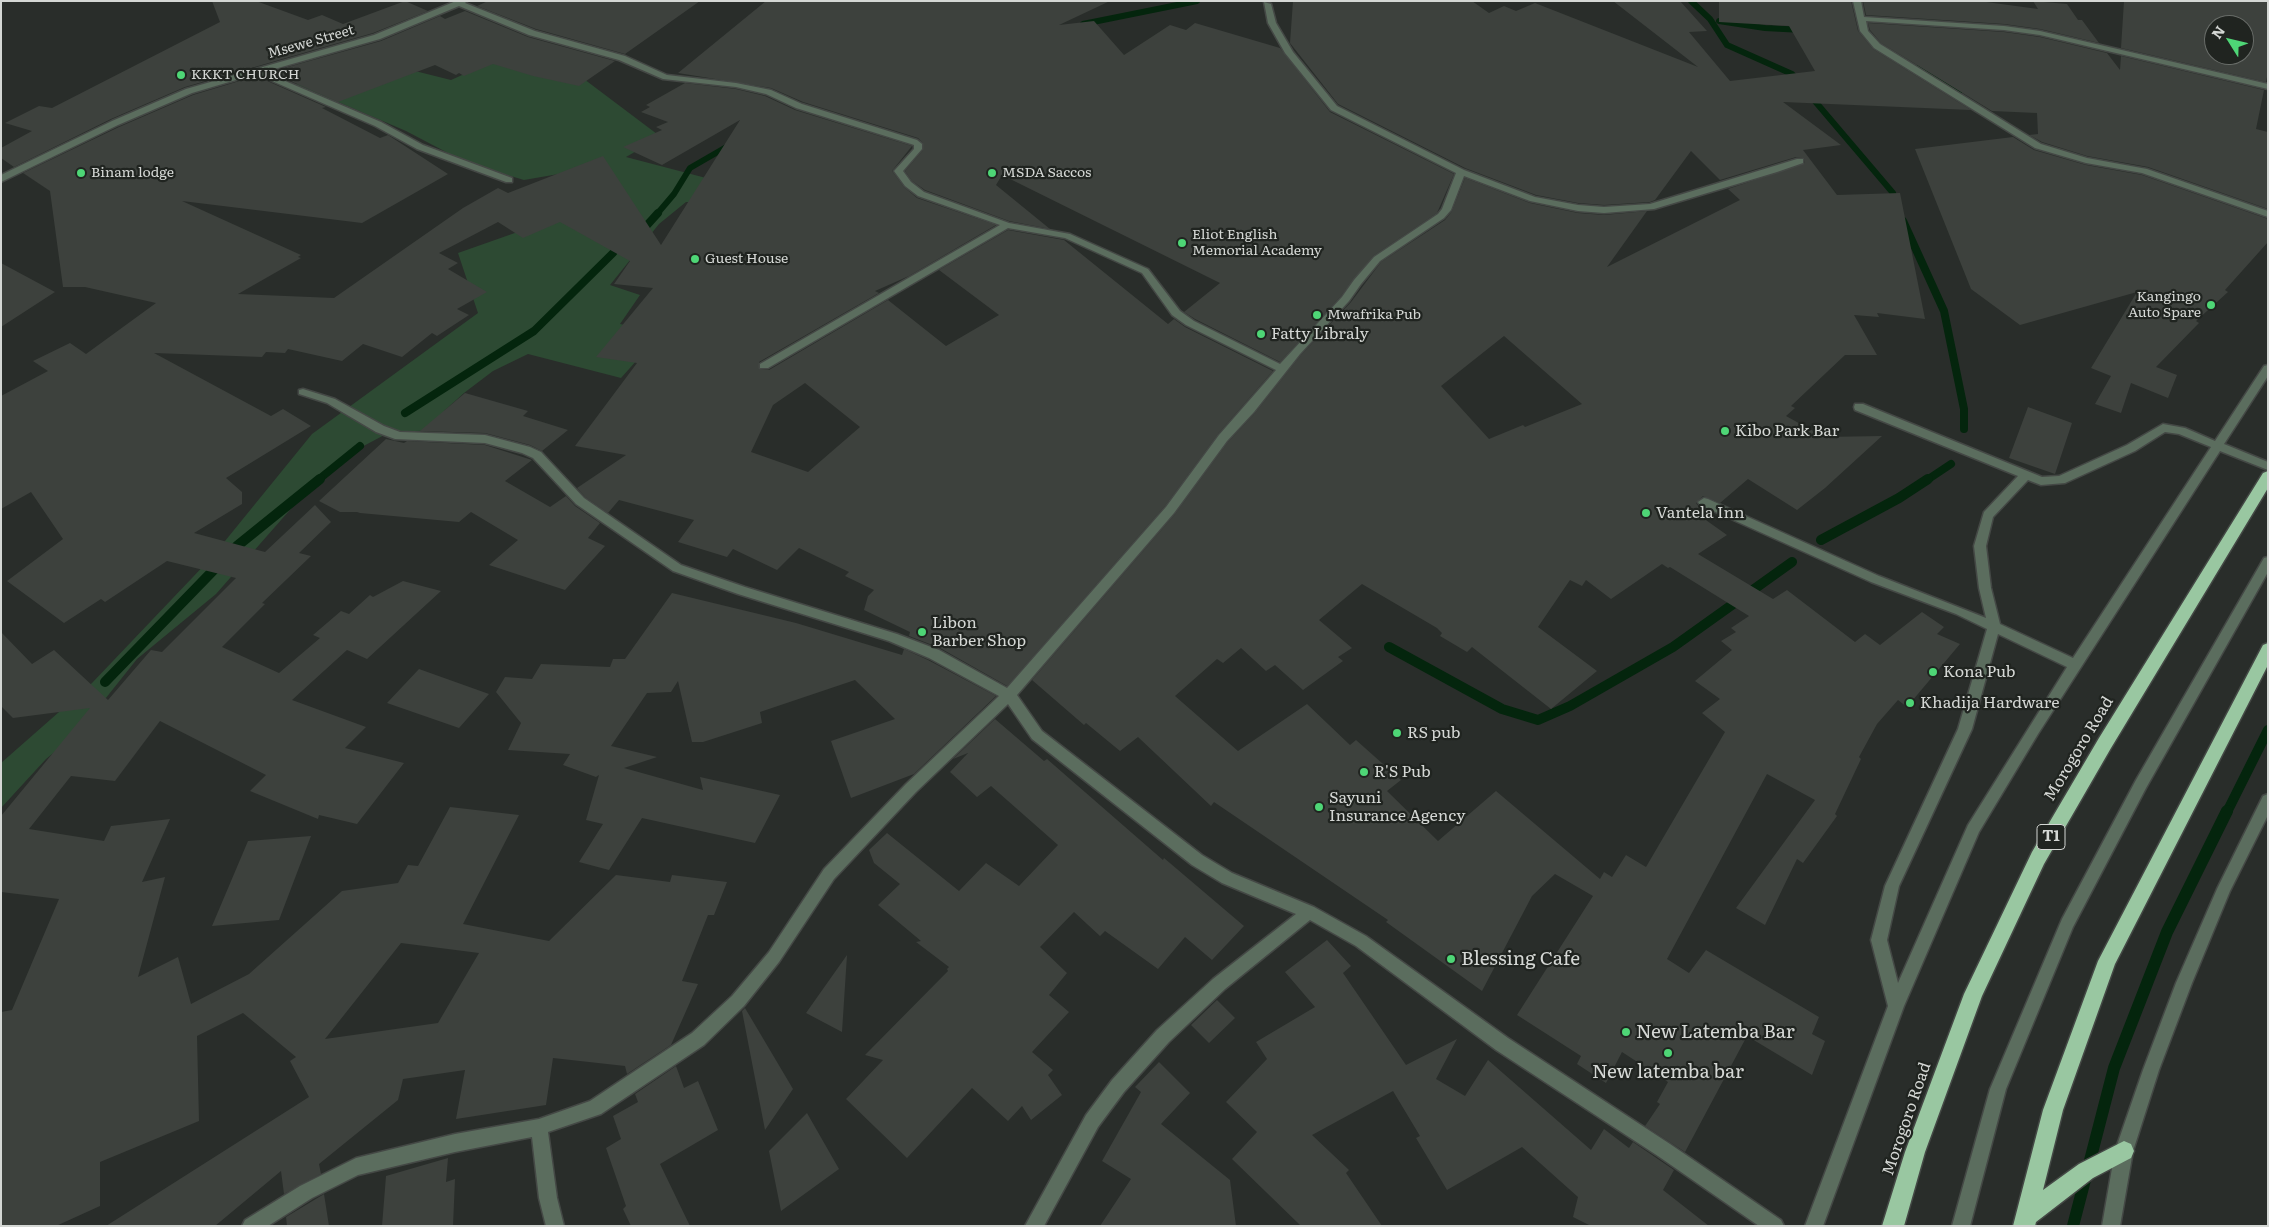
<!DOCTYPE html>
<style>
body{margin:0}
#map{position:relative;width:2269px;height:1227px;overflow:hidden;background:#292d2a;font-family:Literata,serif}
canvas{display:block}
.frame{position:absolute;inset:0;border:2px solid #d4d7d4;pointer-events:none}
.north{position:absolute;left:2204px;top:15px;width:50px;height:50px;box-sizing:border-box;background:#202420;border:1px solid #686c68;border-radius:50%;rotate:306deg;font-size:14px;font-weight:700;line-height:20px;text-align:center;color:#d4d7d4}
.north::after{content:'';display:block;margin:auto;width:18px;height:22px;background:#4ed676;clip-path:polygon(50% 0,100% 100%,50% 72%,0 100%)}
</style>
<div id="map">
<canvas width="2269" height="1227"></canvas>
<div class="frame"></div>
<div class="north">N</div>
</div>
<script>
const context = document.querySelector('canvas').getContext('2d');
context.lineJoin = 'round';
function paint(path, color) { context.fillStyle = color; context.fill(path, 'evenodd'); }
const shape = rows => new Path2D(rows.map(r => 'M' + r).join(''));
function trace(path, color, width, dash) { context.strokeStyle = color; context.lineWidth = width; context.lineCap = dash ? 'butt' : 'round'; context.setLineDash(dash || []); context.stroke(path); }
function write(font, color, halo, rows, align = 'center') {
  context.font = font + ' Literata,serif'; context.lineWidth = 4.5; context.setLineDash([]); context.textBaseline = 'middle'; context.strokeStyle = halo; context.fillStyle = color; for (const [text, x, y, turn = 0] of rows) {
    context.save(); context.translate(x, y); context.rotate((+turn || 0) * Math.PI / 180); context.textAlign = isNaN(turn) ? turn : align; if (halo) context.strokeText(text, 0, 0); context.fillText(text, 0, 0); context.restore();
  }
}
const green = shape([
 [500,58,576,73,661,137,626,157,729,184,716,203,686,202,659,224,610,285,640,295,620,324,662,332,621,378,528,354,493,371,464,393,444,411,443,430,390,432,356,450,296,503,216,594,137,659,78,733,46,759,1,808,1,763,92,683,212,557,312,434,478,313,458,253,617,197,576,171,524,180,467,163,406,131,296,84,339,68,379,62,451,80]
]);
const streamFar3 = shape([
 [1691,1,1710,19,1727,45,1792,74,1799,82],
 [1719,21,1765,28,1803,30],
 [1083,24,1197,1],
 [1918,68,1959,93],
 [1808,93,1893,193,1897,205],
 [657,214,674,194,690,168,735,142]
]);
const streamFar2 = shape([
 [1903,221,1944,311,1964,409,1964,429],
 [639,234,658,213],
 [405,413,534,331,613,253],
 [318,480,360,446],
 [1927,480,1951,464]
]);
const streamFar1 = shape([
 [1821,540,1899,498,1928,479],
 [1389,647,1502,709,1538,720,1570,706,1673,647,1792,562],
 [105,682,237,546,320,479],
 [2227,812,2268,730]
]);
const stream = shape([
 [2073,1226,2114,1068,2167,932,2227,811]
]);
const building = shape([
 [212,1,256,1,308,20,322,15,343,24,405,1,428,11,373,33,185,87,111,119,14,167,1,158,1,148,32,131,5,123,39,106,52,108,220,22],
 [488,1,700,1,625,54,536,29,477,6],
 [766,1,1110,1,1059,25,1094,21,1124,55,1170,25,1186,30,1195,23,1280,48,1330,112,1454,174,1437,213,1373,256,1341,296,1280,362,1195,319,1184,312,1220,283,1002,175,996,185,1050,229,1009,221,925,190,912,181,905,171,923,150,923,143,918,138,803,102,771,88,678,73],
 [1293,1,1472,1,1489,13,1504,6,1516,11,1535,3,1698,67,1613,1,1680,1,1707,31,1689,32,1730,81,1815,71,1789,26,1719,22,1719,1,1851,1,1858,31,1873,49,1971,110,1783,102,1841,145,1803,150,1837,195,1900,193,1925,319,1877,313,1879,317,1854,315,1877,355,1845,355,1791,406,1795,408,1786,416,1824,437,1882,436,1825,488,1797,510,1748,479,1720,503,1703,496,1696,503,1699,507,1710,512,1703,518,1727,535,1698,554,1773,599,1787,590,1855,642,1865,634,1880,645,1922,612,1944,627,1937,634,1960,644,1907,707,1898,700,1877,724,1859,757,1861,759,1835,814,1837,816,1803,863,1797,859,1765,925,1736,908,1815,800,1767,774,1667,959,1689,973,1706,950,1819,1017,1812,1034,1825,1041,1812,1075,1747,1036,1685,1152,1645,1126,1660,1104,1657,1102,1668,1082,1622,1052,1606,1083,1577,1064,1581,1056,1517,1015,1593,896,1555,874,1532,896,1482,991,1386,922,1388,920,1214,802,1211,806,1138,737,1120,751,1086,723,1084,725,1032,680,1175,514,1228,442,1255,413,1301,355,1351,302,1381,262,1445,220,1452,211,1465,178,1530,203,1578,213,1604,215,1647,211,1607,267,1740,200,1728,189,1805,163,1804,158,1796,157,1720,180,1691,151,1655,200,1650,202,1604,205,1578,203,1536,195,1465,168,1338,104,1290,43],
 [1504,336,1582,404,1525,427,1523,425,1489,439,1441,386],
 [1662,564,1668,568,1670,567,1749,616,1731,628,1736,632,1721,641,1732,650,1695,681,1720,699,1702,713,1725,732,1646,867,1626,855,1612,877,1604,872,1600,879,1496,791,1438,841,1387,791,1401,780,1356,740,1350,745,1307,704,1238,751,1175,696,1217,659,1223,663,1241,648,1266,671,1275,665,1303,690,1343,661,1338,657,1352,648,1319,620,1362,584,1437,628,1442,633,1440,636,1467,652,1472,647,1551,709,1597,671,1538,627,1570,580,1582,586,1586,580,1611,599],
 [1863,1,1979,1,2038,9,2033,1,2067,4,2078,20,2082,20,2099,43,2040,29,2004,24,1866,15],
 [2124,1,2268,1,2268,72,2266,82,2121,48],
 [2214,25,2244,25,2244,55,2214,55],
 [465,11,528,37,615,61,579,86,533,76,493,64,464,76,459,73,456,75,435,65,338,102,270,72,381,41,440,16,445,19],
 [1868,23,2004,32,2040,37,2107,53,2120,70,2121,56,2264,90,2256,129,2268,132,2268,209,2148,167,2087,156,2042,142,2029,135,2038,134,2037,113,1992,111,1881,43,1870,30],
 [256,76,326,107,322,108,380,138,388,135,448,174,362,223,182,201,301,255,298,257,301,258,238,294,334,298,463,208,498,188,508,193,603,156,661,245,740,120,662,165,623,147,662,130,656,127,668,122,641,112,650,107,646,105,685,83,736,89,765,96,795,110,912,146,892,171,904,187,917,198,996,225,909,276,875,291,879,293,759,362,759,369,769,370,888,300,946,346,999,315,939,270,1008,230,1064,240,1168,324,1174,319,1185,327,1273,371,1218,434,1165,506,1007,686,940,648,909,636,910,632,864,610,868,596,874,590,845,576,849,572,799,548,777,570,733,549,727,557,678,542,694,520,619,500,608,513,585,497,577,488,626,455,575,446,637,363,596,357,653,288,614,284,630,261,560,222,523,238,498,222,439,253,458,263,448,269,487,292,457,309,469,315,437,336,432,333,402,357,363,344,342,361,288,349,285,353,266,352,262,357,154,353,271,416,283,409,311,426,226,478,242,492,242,504,194,533,265,552,315,505,331,522,299,553,311,556,262,603,265,604,222,647,279,673,320,638,313,635,341,611,349,614,370,595,373,597,403,581,441,591,367,659,347,650,292,700,366,727,345,748,404,763,357,824,319,815,318,819,250,791,266,775,160,721,115,781,71,776,29,829,104,841,111,826,170,819,142,882,165,877,138,977,178,957,191,1004,249,974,342,891,398,883,408,865,418,866,450,807,519,815,463,924,549,941,616,875,670,882,672,875,727,882,714,915,708,915,682,981,698,984,671,1045,627,1074,625,1066,553,1058,546,1105,456,1119,465,1070,403,1079,398,1100,319,1164,321,1174,284,1194,281,1171,215,1226,106,1226,309,1097,290,1061,296,1057,243,1013,197,1036,199,1121,100,1162,100,1206,56,1226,1,1226,1,1012,12,1010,59,899,1,892,1,816,90,708,13,718,1,706,1,632,32,664,54,650,108,700,151,650,162,652,236,578,167,561,105,602,101,599,64,623,7,581,63,539,31,492,1,509,1,396,48,371,33,361,70,343,86,354,156,303,85,287,63,287,50,191,23,173,119,127,193,95],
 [805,383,860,427,808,472,751,452,773,405],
 [401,943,479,953,438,1023,325,1039],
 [2013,137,2034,150,2086,165,2142,175,2268,219,2268,242,2225,290,2228,292,2196,321,2199,323,2156,367,2177,375,2168,398,2131,383,2121,413,2095,404,2111,376,2091,368,2137,292,2020,325,1971,289,1915,149],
 [1,263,55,292,1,327],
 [465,393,528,411,523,416,568,430,542,451,530,445,485,433,420,431],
 [2028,407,2072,423,2055,474,2009,458],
 [386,439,404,443,407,441,485,445,532,460,505,481,550,507,566,496,575,506,600,523,588,538,605,546,565,590,489,565,518,540,471,512,459,522,360,513,357,512,340,512,319,501],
 [672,593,796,623,902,655,904,649,928,660,996,696,914,774,851,798,831,741,895,719,855,680,760,712,762,723,703,742,692,742,678,681,671,692,647,693,611,746,657,757,624,768,703,790,700,777,780,795,755,843,642,818,609,870,579,862,603,824,586,820,599,775,596,777,563,765,570,754,508,750,521,723,496,692,505,677,532,679,541,664,610,667,613,659,625,659],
 [419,669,489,694,459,728,387,703],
 [995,719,1044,761,1047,759,1163,860,1164,858,1244,926,1212,960,1185,937,1158,969,1105,931,1100,936,1074,912,1040,947,1067,973,1049,995,1069,1012,1032,1052,1053,1070,1048,1075,1062,1095,1031,1120,1022,1106,1008,1121,972,1088,907,1158,846,1099,883,1060,865,1055,948,971,947,969,949,967,916,942,921,941,878,905,900,884,874,863,869,850,887,833,959,891,986,863,1019,886,1058,845,991,786,977,797,950,772,968,753,953,759],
 [311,836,279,920,212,926,248,841],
 [1327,940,1351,966,1343,973,1406,1065,1457,1039,1436,1079,1465,1096,1488,1060,1591,1150,1604,1129,1629,1148,1633,1142,1674,1170,1663,1190,1709,1226,1591,1226,1573,1217,1578,1197,1522,1147,1447,1190,1416,1138,1420,1136,1393,1091,1312,1135,1349,1170,1346,1173,1382,1226,1301,1226,1232,1159,1257,1132,1226,1102,1267,1059,1256,1042,1315,1007,1285,972],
 [847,955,842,1032,806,1013],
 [1217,1000,1235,1018,1209,1043,1191,1025],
 [745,1008,793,1089,765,1130,742,1011],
 [1159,1062,1190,1093,1161,1124,1230,1180,1236,1226,1100,1226,1131,1179,1102,1161,1141,1092,1135,1087],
 [676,1066,684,1088,698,1081,718,1130,660,1164,690,1226,631,1226,623,1209,626,1206,606,1148,621,1139,613,1116,638,1102,635,1094],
 [807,1113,839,1169,781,1211,769,1151],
 [448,1158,446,1182,455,1179,453,1226,382,1226,386,1176],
 [324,1194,329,1226,287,1226,286,1217]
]);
const minor = shape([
 [456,1,467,1,465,3,535,31,625,56,667,75,736,83,771,90,802,104,917,140,922,144,922,149,903,171,911,182,924,192,1009,223,1070,234,1148,269,1180,311,1194,321,1280,364,1342,297,1354,280,1374,257,1438,214,1442,209,1456,173,1331,110,1285,53,1268,23,1264,2,1271,4,1276,23,1293,52,1337,106,1464,170,1535,197,1578,205,1604,207,1650,204,1797,159,1803,159,1803,163,1777,172,1654,209,1604,213,1578,211,1530,201,1464,176,1451,210,1444,218,1380,261,1361,284,1349,301,1300,354,1254,412,1227,441,1174,513,1017,695,1042,731,1202,855,1232,873,1314,907,1366,936,1508,1038,1670,1144,1781,1220,1784,1226,1759,1226,1658,1156,1496,1050,1356,946,1310,920,1225,989,1169,1042,1124,1092,1098,1127,1044,1226,1025,1226,1086,1115,1112,1080,1157,1030,1213,979,1296,914,1222,883,1192,865,1032,739,1008,704,916,792,834,879,779,962,744,1006,704,1045,601,1114,548,1132,557,1198,564,1226,546,1226,539,1198,532,1137,455,1152,358,1175,312,1198,268,1226,242,1226,245,1220,300,1186,356,1158,455,1134,539,1119,590,1101,692,1033,732,996,769,952,824,869,906,784,999,696,929,658,889,641,738,594,673,571,576,504,533,458,522,453,485,443,395,439,376,432,327,403,299,394,299,390,303,389,335,399,384,426,400,432,485,435,530,447,541,452,584,498,681,565,745,587,897,634,939,650,1007,688,1166,507,1219,435,1276,370,1186,325,1172,315,1142,273,1065,238,1008,228,768,368,760,368,760,364,1000,225,918,196,905,186,894,171,914,149,914,145,911,144,796,108,766,94,736,87,663,79,619,60,529,35,459,6,380,39,264,72,381,122,423,145,512,178,512,182,506,182,417,149,375,126,256,74,192,93,118,125,1,182,1,175,112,121,186,89,374,35,456,1],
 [1853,1,1861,1,1864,17,2004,26,2040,31,2268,84,2268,89,2040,35,2004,30,1866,21,1868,31,1880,44,2041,144,2087,158,2147,169,2268,211,2268,217,2142,173,2086,163,2035,148,1874,48,1860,31,1853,1],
 [2268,365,2268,376,2224,444,2268,462,2268,470,2220,451,2038,734,1979,832,1904,1006,1823,1226,1805,1226,1888,1006,1871,940,1885,886,1958,729,1987,629,1956,614,1871,582,1700,505,1698,502,1704,498,1708,499,1879,576,1986,618,1979,588,1974,546,1984,512,2018,476,1855,410,1854,407,1855,404,1863,404,2042,477,2059,476,2127,445,2163,424,2185,428,2215,441,2264,366,2268,365],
 [2165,432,2179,434,2211,447,2073,658,2000,624,1991,588,1986,546,1993,517,2028,480,2041,485,2065,483,2135,451,2165,432],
 [1998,634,2067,667,1968,825,1898,983,1887,940,1899,886,1972,729,1998,634],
 [2268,557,2268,572,2146,788,2073,927,2006,1089,1970,1226,1952,1226,1990,1089,2062,919,2136,780,2264,558,2268,557],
 [2268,794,2268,815,2230,891,2192,983,2159,1070,2133,1151,2120,1226,2102,1226,2115,1151,2143,1070,2176,983,2217,889,2263,796,2268,794]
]);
const highway = shape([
 [2268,471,2268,488,2111,748,2044,864,1982,996,1925,1152,1904,1226,1882,1226,1905,1152,1964,994,2032,852,2099,738,2263,473,2268,471],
 [2268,643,2268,665,2115,964,2063,1110,2043,1190,2079,1164,2124,1141,2131,1144,2134,1151,2131,1158,2093,1178,2036,1222,2035,1226,2013,1226,2043,1110,2098,961,2263,645,2268,643]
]);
const markers = [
 [181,75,5,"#4ed676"],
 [81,173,5,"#4ed676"],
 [992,173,5,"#4ed676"],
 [1182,243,5,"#4ed676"],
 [695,259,5,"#4ed676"],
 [2211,305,5,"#4ed676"],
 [1317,315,5,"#4ed676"],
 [1261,334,5,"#4ed676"],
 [1725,431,5,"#4ed676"],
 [1646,513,5,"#4ed676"],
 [922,632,5,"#4ed676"],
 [1933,672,5,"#4ed676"],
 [1910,703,5,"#4ed676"],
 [1397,733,5,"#4ed676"],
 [1364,772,5,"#4ed676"],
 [1319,807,5,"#4ed676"],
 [1451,959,5,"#4ed676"],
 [1626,1032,5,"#4ed676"],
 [1668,1053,5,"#4ed676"]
];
const farStreetnames = [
 ["Msewe Street",311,42,-16]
];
const farPoinames = [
 ["KKKT CHURCH",191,75],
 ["Binam lodge",91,173],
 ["MSDA Saccos",1002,173],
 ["Eliot English",1192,235],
 ["Memorial Academy",1192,251],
 ["Guest House",705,259],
 ["Kangingo",2201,297,"right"],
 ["Auto Spare",2201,313,"right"],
 ["Mwafrika Pub",1327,315]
];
const shields = [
 [2051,837,28]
];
const shieldNames = [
 ["T1",2051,837]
];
const poiNames = [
 ["Fatty Libraly",1271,334],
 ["Kibo Park Bar",1735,431],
 ["Vantela Inn",1656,513],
 ["Libon",932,623],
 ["Barber Shop",932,641],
 ["Kona Pub",1943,672],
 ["Khadija Hardware",1920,703],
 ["RS pub",1407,733],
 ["R'S Pub",1374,772],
 ["Sayuni",1329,798],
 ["Insurance Agency",1329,816]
];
const streetNames = [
 ["Morogoro Road",2079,749,-59],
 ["Morogoro Road",1907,1119,-71]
];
const nearPoinames = [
 ["Blessing Cafe",1461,959],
 ["New Latemba Bar",1636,1032],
 ["New latemba bar",1668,1072,"center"]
];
paint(green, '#2d4a33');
trace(streamFar3, '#04250d', 6);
trace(streamFar2, '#04250d', 8);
trace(streamFar1, '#04250d', 10);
trace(stream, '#04250d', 12);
paint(building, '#3d413d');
trace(minor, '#444845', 3);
trace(highway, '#444845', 3);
paint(minor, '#5b6d5e');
paint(highway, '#99c7a1');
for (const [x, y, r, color] of markers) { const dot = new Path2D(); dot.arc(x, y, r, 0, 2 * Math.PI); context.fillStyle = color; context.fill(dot); trace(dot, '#202420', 2); }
write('14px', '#d4d7d4', '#202420', farStreetnames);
write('14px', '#d4d7d4', '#202420', farPoinames, 'left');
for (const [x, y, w] of shields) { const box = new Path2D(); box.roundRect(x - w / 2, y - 12.5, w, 25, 4); context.fillStyle = '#202420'; context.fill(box); trace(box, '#d4d7d4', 1); }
write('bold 15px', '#d4d7d4', null, shieldNames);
write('16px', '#d4d7d4', '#202420', poiNames, 'left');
write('16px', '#d4d7d4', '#202420', streetNames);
write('19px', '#d4d7d4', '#202420', nearPoinames, 'left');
</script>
